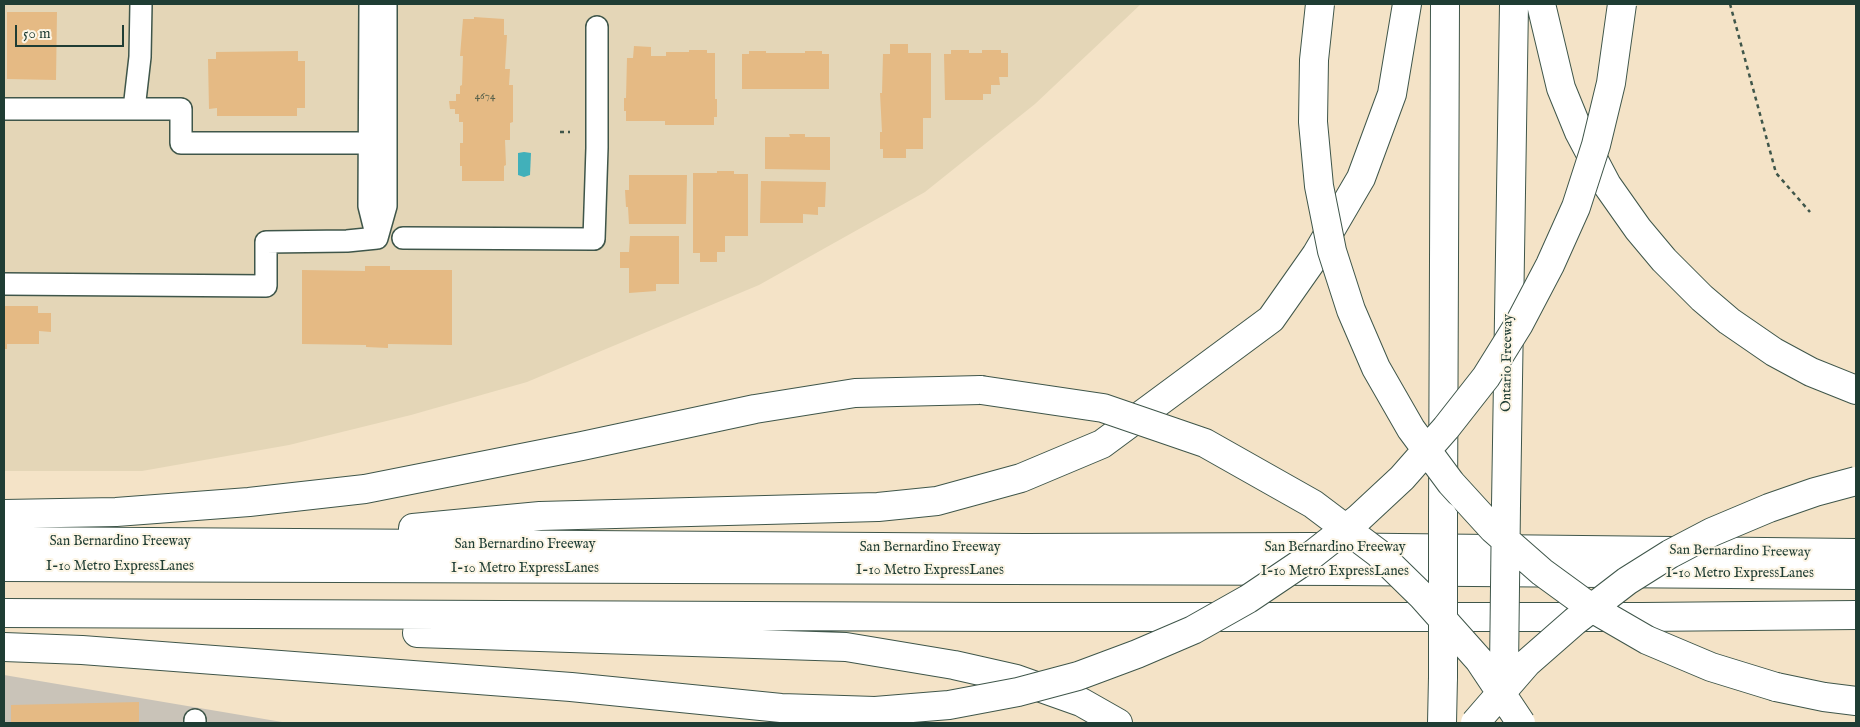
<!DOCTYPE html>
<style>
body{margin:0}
#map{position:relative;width:1860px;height:727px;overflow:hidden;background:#f4e3c7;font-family:"IM FELL English",serif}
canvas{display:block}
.frame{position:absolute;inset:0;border:5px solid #1f3d34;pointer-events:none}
.scale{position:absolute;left:15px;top:25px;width:109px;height:22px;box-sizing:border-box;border:2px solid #1f3d34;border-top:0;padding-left:6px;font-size:15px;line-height:18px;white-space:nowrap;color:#1f3d34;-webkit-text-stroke:4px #fcf5e5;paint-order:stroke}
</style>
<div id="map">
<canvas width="1860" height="727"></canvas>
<div class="frame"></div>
<div class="scale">50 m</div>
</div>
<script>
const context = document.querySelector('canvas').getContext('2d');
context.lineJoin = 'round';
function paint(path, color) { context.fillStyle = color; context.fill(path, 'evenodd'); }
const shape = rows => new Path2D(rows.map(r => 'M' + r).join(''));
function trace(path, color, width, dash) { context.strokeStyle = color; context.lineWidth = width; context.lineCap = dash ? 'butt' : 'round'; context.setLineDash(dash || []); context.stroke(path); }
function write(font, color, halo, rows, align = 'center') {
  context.font = font + ' "IM FELL English",serif'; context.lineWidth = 4; context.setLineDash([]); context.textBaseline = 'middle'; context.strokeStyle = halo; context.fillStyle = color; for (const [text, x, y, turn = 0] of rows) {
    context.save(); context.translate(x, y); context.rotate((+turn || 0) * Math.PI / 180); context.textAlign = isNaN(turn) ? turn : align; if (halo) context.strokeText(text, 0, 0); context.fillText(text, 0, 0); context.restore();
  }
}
const built = shape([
 [4,4,1141,4,1035,104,925,192,759,285,527,382,411,415,289,445,142,471,4,471]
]);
const industrial = shape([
 [4,675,288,723,4,723]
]);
const water = shape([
 [524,152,531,153,530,175,524,177,518,175,518,153]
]);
const building = shape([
 [7,12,57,12,56,80,7,79],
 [474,17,504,19,504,35,507,35,505,69,510,69,509,85,513,85,513,122,510,123,510,140,505,140,506,165,504,166,504,181,462,181,462,166,460,166,460,143,463,143,463,122,459,122,459,114,455,114,455,109,450,109,449,101,456,101,456,94,460,94,460,86,462,85,463,56,460,56,463,19,474,19],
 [890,44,908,44,908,53,931,53,931,118,923,118,923,149,906,149,906,158,883,158,883,149,880,149,880,132,882,132,880,93,882,93,883,54,890,54],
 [634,46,651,47,651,56,666,56,666,52,689,52,689,50,707,50,707,53,715,53,715,99,717,99,717,117,714,117,714,125,665,125,665,121,626,121,626,111,624,111,624,98,626,98,627,58,633,58],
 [951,50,969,50,969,53,982,53,982,50,1001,50,1001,53,1008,53,1008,77,999,77,1000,85,991,85,991,94,983,94,983,100,945,100,944,54,951,54],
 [298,51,298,61,305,61,305,108,297,108,297,116,217,116,217,108,209,109,208,59,216,59,216,52],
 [749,51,766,51,766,53,805,53,805,51,822,51,822,54,829,54,829,89,742,89,742,54,749,54],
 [789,134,805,134,805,137,830,137,830,170,765,169,765,137,790,137],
 [717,171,734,171,734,174,748,174,748,236,725,236,725,252,717,252,717,262,700,262,700,253,693,253,693,173,717,173],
 [629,175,687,175,686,224,629,224,628,207,626,207,625,190,629,190],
 [761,181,826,182,825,207,818,207,818,215,803,214,803,223,760,223],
 [630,236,679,236,679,284,656,284,656,291,629,293,629,268,620,268,620,252,629,252],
 [365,266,390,266,390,270,452,270,452,345,388,344,388,348,366,347,366,345,302,344,302,270,365,271],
 [4,306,38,306,38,313,51,313,51,332,39,331,39,344,7,344,7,349,4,349],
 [139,702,139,723,11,723,11,705]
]);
const path = shape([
 [1730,4,1776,173,1810,212],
 [560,132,570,132]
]);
const minor = shape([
 [370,4,369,206,377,238],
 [4,109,181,109,181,143,358,143],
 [134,109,140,57,141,4],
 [377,238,386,206,386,4],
 [403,238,594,239,597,148,597,27],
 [4,284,266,286,266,242,347,241,377,238],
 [195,720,195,723]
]);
const highway = shape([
 [1541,4,1561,88,1579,132,1607,185,1638,229,1664,260,1702,298,1729,321,1774,352,1811,372,1856,390],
 [1506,505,1514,4],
 [4,514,116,512,249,502,365,489,582,446,755,409,855,393,981,390],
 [1443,516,1445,4],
 [413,528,540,516,878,507,937,501,1021,478,1102,444,1271,319,1316,255,1361,178,1392,94,1407,4],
 [4,541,1025,548,1309,547,1856,553],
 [4,567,1345,571,1856,575],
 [4,613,1000,617,1642,617,1856,615],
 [417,633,846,647,954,665,1016,679,1081,702,1118,723],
 [4,647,82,650,571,687,781,708,875,711],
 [1776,687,1824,697,1856,701],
 [1442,723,1443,677]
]);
const highwayBridge = shape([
 [1320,4,1314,60,1313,122,1319,186,1332,251,1351,310,1376,368,1411,429,1451,483,1493,529,1542,572,1590,607,1647,640,1711,667,1776,687],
 [981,390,1103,408,1205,443,1313,504,1378,553,1422,596,1479,660,1521,723],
 [1443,516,1443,677],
 [1504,669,1506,505],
 [875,711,949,705,1018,692,1078,676,1137,654,1193,630,1248,599,1303,562,1359,518,1402,478,1446,428,1486,377,1519,324,1550,265,1576,207,1596,145,1611,83,1622,4],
 [1475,723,1527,663,1575,621,1627,581,1670,554,1712,532,1769,508,1815,492,1856,481]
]);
const numberNames = [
 ["4674",485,97]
];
const streetNames = [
 ["Ontario Freeway",1508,363,-89],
 ["San Bernardino Freeway",120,542],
 ["San Bernardino Freeway",525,545],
 ["San Bernardino Freeway",930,548],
 ["San Bernardino Freeway",1335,548],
 ["San Bernardino Freeway",1740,552,1],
 ["I-10 Metro ExpressLanes",120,567],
 ["I-10 Metro ExpressLanes",525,569],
 ["I-10 Metro ExpressLanes",930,571],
 ["I-10 Metro ExpressLanes",1335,572],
 ["I-10 Metro ExpressLanes",1740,574]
];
paint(built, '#e4d6b7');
paint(industrial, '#c9c3b8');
paint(water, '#41b0ba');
paint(building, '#e5ba84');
trace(minor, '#3f564a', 24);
trace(highway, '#3f564a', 30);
trace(path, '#3f564a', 2.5, [4, 4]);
trace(minor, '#fff', 21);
trace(highway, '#fff', 28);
trace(highwayBridge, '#3f564a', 30, []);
trace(highwayBridge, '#fff', 28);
write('11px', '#505c48', null, numberNames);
write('14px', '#1f3d34', '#fcf5e5', streetNames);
</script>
